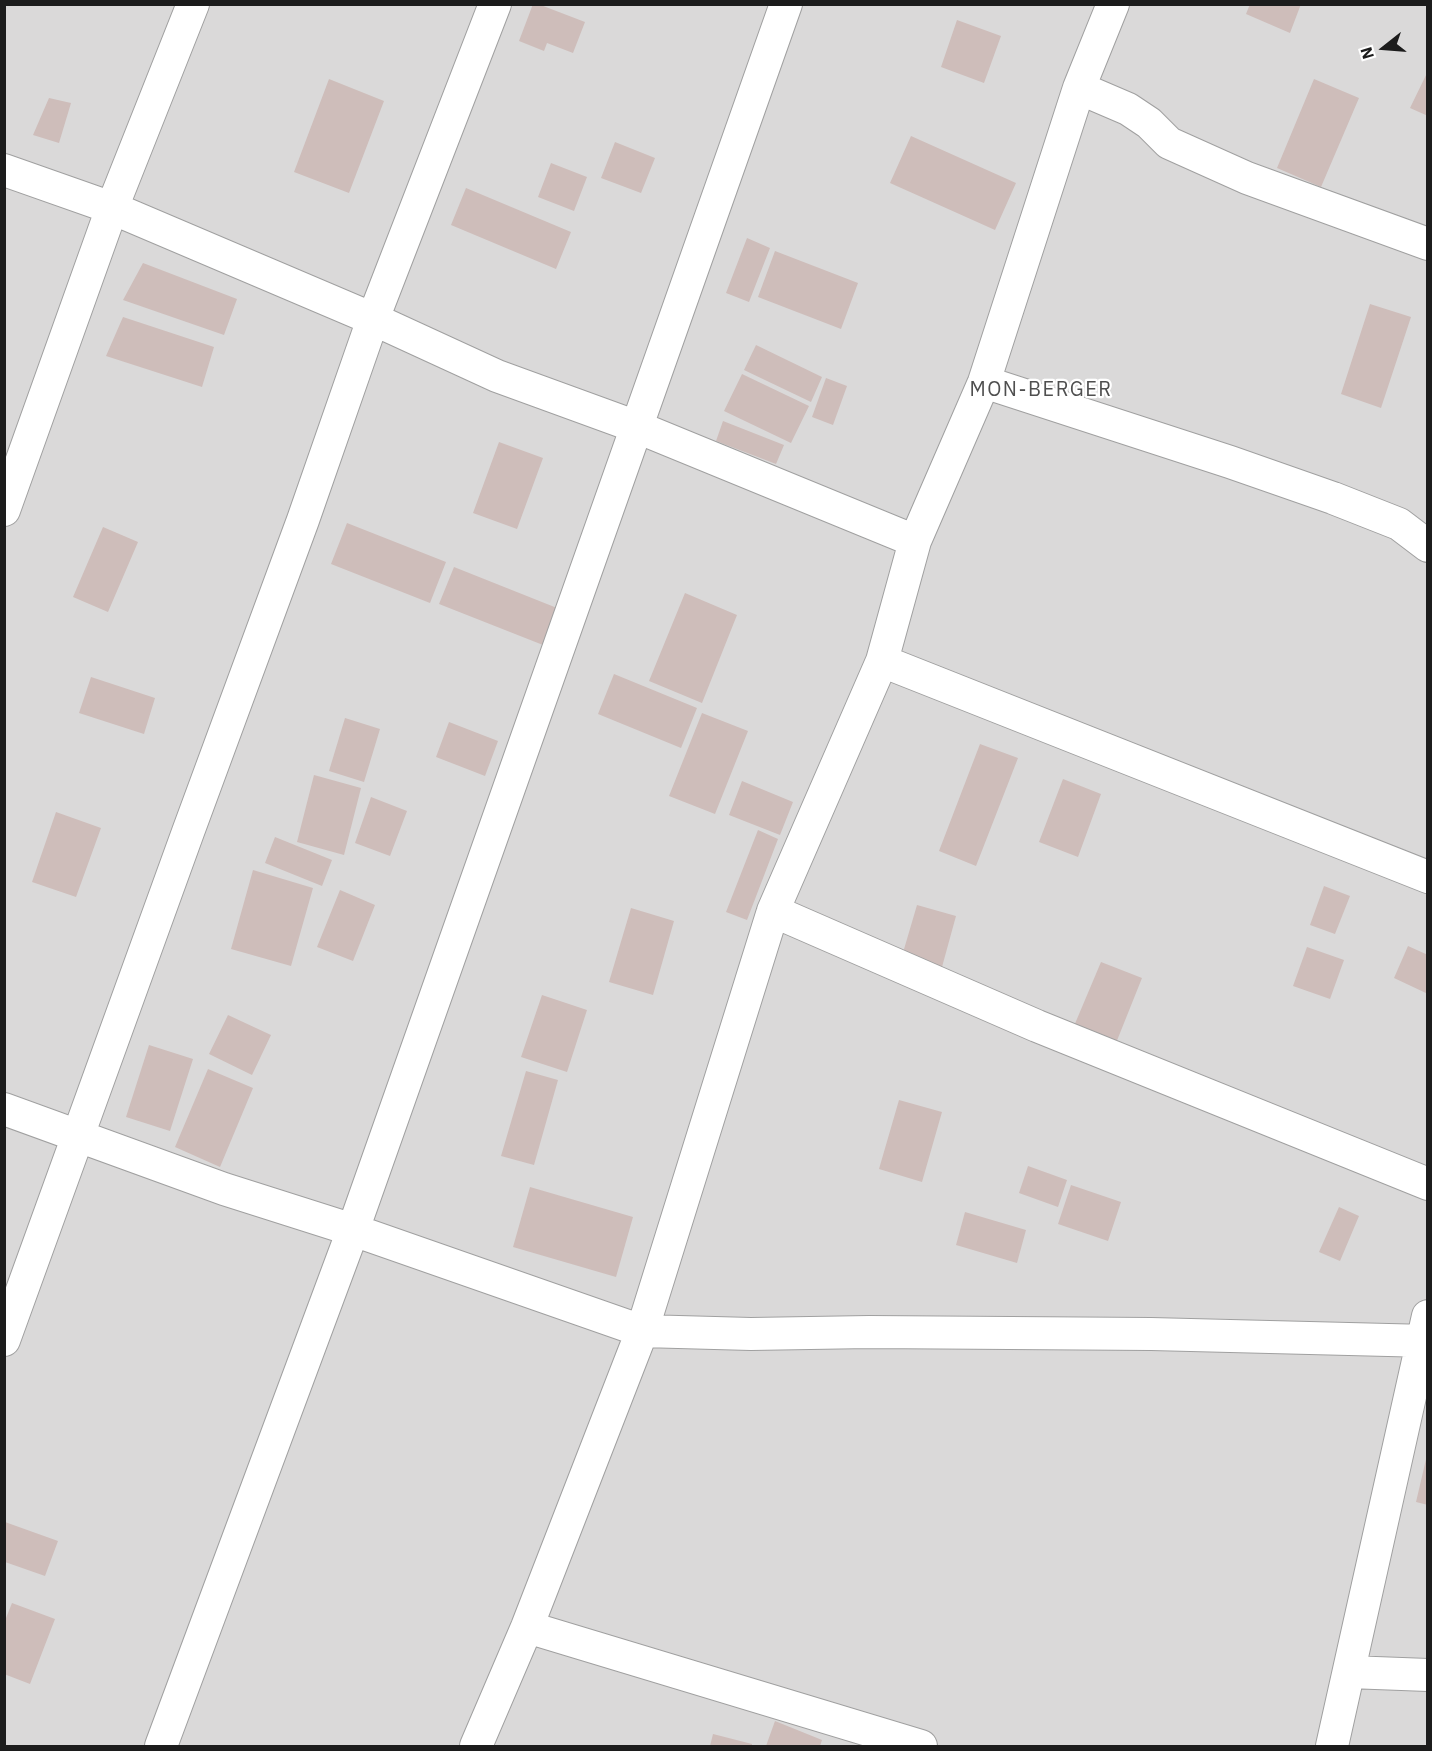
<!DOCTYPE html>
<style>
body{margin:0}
#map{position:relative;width:1432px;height:1751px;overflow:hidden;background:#efe6e1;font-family:"IBM Plex Sans",sans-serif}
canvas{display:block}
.frame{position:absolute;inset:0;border:6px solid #1c1c1c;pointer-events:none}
.north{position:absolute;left:1354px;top:18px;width:60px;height:60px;-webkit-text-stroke:4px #fff;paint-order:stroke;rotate:253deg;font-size:16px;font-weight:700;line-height:24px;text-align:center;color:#1c1c1c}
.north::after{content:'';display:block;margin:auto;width:21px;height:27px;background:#1c1c1c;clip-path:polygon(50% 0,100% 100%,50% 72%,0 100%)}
</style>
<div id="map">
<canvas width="1432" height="1751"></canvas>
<div class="frame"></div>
<div class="north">N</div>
</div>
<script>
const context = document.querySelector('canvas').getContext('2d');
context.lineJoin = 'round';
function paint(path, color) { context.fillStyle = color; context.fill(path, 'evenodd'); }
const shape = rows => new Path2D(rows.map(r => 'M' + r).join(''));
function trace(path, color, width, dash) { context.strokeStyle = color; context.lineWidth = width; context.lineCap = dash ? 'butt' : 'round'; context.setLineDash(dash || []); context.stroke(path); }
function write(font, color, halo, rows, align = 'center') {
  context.font = font + ' "IBM Plex Sans",sans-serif'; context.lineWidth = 4.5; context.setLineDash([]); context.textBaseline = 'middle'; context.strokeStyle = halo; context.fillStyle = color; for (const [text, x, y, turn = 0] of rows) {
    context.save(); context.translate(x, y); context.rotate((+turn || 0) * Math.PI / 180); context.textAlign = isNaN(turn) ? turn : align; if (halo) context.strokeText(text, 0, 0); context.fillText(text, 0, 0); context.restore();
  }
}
const residential = shape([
 [5,5,1427,5,1427,1746,5,1746]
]);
const building = shape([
 [533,4,538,4,585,22,573,53,547,43,544,51,519,41],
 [1250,4,1301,4,1290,33,1246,14],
 [957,20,1001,36,984,83,941,67],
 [1428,71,1428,116,1410,108],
 [329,79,384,101,349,193,294,172],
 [1314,79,1359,98,1321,187,1277,168],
 [49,98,71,103,59,143,33,135],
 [911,136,1016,183,995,230,890,183],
 [615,142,655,158,641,193,601,178],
 [551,163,587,177,574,211,538,197],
 [466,188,571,232,556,269,451,225],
 [747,238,770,248,749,302,726,293],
 [775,251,858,283,841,329,758,297],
 [143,263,237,299,224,335,123,300],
 [1370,304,1411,317,1381,408,1341,394],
 [123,317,214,347,202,387,106,356],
 [756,345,822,377,811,402,744,370],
 [742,374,809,406,791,443,724,411],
 [826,378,847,386,833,425,812,417],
 [723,421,784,445,776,464,716,441],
 [499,442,543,458,517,529,473,513],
 [347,523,446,562,430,603,331,564],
 [103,527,138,542,108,612,73,597],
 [454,567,557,608,543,645,439,604],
 [685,593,737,615,702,703,649,681],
 [614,674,697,708,681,748,598,714],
 [91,677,155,698,144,734,79,713],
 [702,713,748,731,715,814,669,796],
 [345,718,380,729,364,782,329,771],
 [449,722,498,741,485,776,436,757],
 [980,744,1018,758,976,866,939,851],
 [314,775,361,788,344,855,297,842],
 [1063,779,1101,794,1078,857,1039,842],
 [742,781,793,802,780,835,729,815],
 [371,797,407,811,390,856,355,843],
 [56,812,101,828,76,897,32,882],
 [758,830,778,839,747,920,726,912],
 [275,837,332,860,322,886,265,863],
 [253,870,313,888,291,966,231,949],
 [1324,886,1350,896,1335,934,1310,925],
 [340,890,375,905,353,961,317,947],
 [917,905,956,916,942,967,902,956],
 [631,908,674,921,653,995,609,982],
 [1408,946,1428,955,1428,994,1394,978],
 [1307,947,1344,960,1330,999,1293,986],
 [1101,962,1142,978,1116,1043,1074,1026],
 [542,995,587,1010,567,1072,521,1057],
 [228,1015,271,1035,252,1075,209,1054],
 [149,1045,193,1059,170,1131,126,1117],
 [208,1069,253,1088,220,1167,175,1147],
 [526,1071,558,1080,534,1165,501,1156],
 [899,1100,942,1112,922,1182,879,1169],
 [1028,1166,1067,1180,1058,1207,1019,1193],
 [1071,1185,1121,1202,1108,1241,1058,1224],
 [530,1187,633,1217,616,1277,513,1247],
 [1339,1207,1359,1216,1340,1261,1319,1252],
 [965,1212,1026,1230,1017,1263,956,1245],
 [1427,1455,1428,1455,1428,1505,1416,1502],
 [5,1522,58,1541,45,1576,5,1562],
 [12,1603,55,1619,30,1684,4,1674,4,1623],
 [775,1721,822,1740,820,1746,766,1746],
 [713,1734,752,1744,752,1746,710,1746]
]);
const minor = shape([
 [1079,88,1128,109,1149,123,1169,143,1247,178,1428,244],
 [4,170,112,208,373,319,497,376,637,427,915,541],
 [984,382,1230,462,1333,498,1399,524,1428,546],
 [4,510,112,208,193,4],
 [882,661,1428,877],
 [773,911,1037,1026,1428,1184],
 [4,1109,224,1189,353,1230,642,1331,751,1334,869,1332,1151,1334,1428,1341],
 [4,1340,188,832,303,520,373,319,495,4],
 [527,1627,921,1746],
 [1349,1672,1428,1675],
 [161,1746,353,1230,786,4],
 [476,1746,527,1627,642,1331,773,911,882,661,915,541,984,382,1079,88,1113,4],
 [1332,1746,1428,1316]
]);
const neighbourhoodNames = [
 ["MON-BERGER",1041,390]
];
paint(residential, '#dad9d9');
paint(building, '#cebdba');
trace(minor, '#a0a0a0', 34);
trace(minor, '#fff', 32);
context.letterSpacing = '1.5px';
write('20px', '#4f4f4f', '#fff', neighbourhoodNames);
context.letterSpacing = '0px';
</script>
